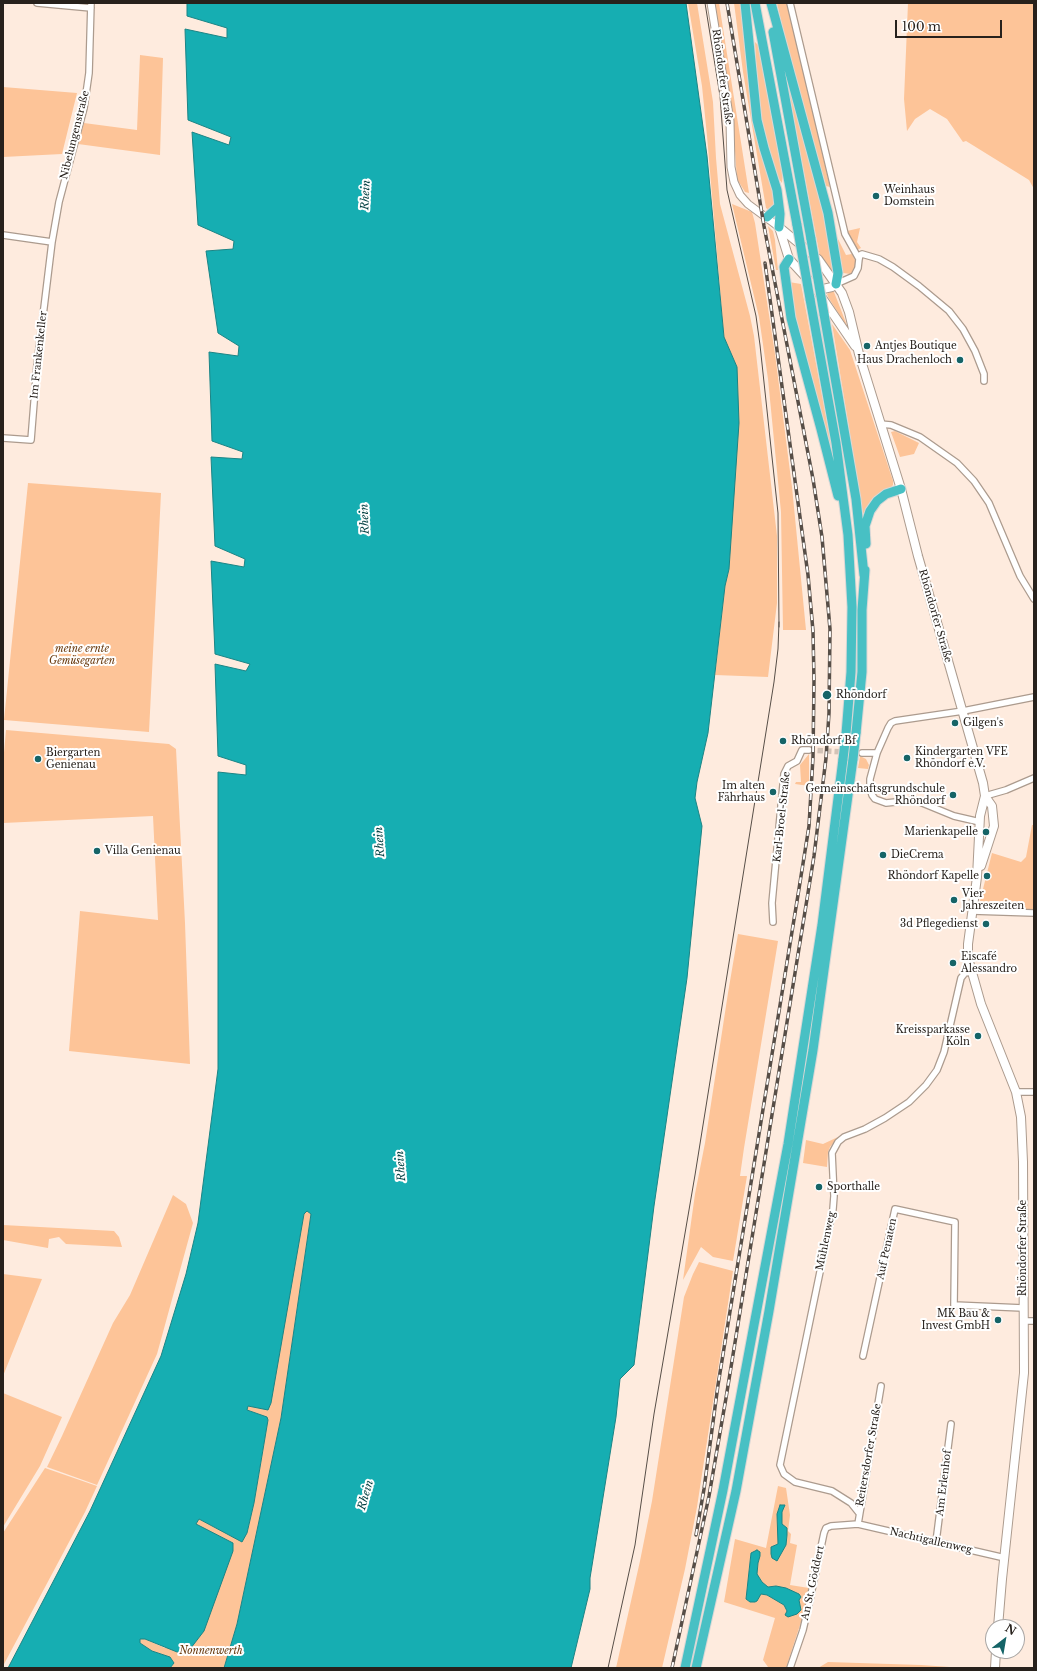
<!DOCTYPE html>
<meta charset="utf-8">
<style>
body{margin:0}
#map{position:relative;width:1037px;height:1671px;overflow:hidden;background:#feebde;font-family:"Libre Baskerville",serif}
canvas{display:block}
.frame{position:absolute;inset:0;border:4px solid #27211c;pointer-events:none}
.north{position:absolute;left:985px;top:1619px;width:40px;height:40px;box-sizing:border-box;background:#fff;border:1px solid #a9a6a4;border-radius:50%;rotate:31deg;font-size:11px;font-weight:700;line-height:16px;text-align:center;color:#27211c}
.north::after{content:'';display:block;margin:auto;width:14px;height:18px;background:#156467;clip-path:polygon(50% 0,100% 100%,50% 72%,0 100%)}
.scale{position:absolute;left:895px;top:20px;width:107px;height:18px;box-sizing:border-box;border:2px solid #27211c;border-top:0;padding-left:5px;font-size:12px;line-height:14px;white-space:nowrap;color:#27211c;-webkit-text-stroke:3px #fff;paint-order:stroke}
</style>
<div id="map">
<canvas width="1037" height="1671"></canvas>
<div class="frame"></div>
<div class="north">N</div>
<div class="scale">100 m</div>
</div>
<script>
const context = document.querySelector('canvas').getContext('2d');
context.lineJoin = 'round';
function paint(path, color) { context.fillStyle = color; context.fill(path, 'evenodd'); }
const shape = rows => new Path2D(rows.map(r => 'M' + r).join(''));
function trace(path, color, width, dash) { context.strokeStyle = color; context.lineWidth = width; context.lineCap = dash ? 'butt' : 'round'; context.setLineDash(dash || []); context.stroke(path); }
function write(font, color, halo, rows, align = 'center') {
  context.font = font + ' "Libre Baskerville",serif'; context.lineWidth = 4; context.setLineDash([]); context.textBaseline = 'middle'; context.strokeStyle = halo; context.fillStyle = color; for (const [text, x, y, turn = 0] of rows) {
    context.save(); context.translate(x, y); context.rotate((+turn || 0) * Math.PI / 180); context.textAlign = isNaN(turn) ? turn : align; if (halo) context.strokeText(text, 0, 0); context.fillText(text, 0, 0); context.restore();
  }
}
const green = shape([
 [688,3,697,3,713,102,716,158,720,204,750,316,754,336,777,536,777,603,768,677,715,675,725,586,729,569,737,367,724,337,707,136,702,86],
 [714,3,719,3,749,193,745,192,737,179,733,123],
 [734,3,741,3,752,118,758,141,770,179,775,201,773,209,770,211,766,208,743,72],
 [777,3,788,3,830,187,826,186,789,56],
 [908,3,1034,3,1034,189,1029,180,966,141,963,142,947,119,930,109,915,119,907,131,904,99],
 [755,42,760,47,783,172,782,183,778,178,767,147,758,100],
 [140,55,163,58,160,155,78,144,84,123,137,130],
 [784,68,830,237,833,273,820,257],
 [3,87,77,93,62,154,3,157],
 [732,204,752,212,755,223,775,354,792,487,806,630,783,630,781,512,768,379,759,317],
 [768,226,773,231,775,240,778,270,776,270],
 [860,228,857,242,861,248,857,250,847,231],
 [837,237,846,255,852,254,856,262,854,271,850,274,843,273],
 [789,282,801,284,835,464,793,315],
 [832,291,834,292,848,328,828,297,827,294],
 [832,324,850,350,893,481,893,485,889,490,875,496,863,514],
 [895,431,919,443,914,454,900,457,891,432],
 [28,483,161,493,149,732,4,720],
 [6,730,169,744,176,749,185,923,190,1064,69,1051,80,911,158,920,153,816,3,823,3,764],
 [809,754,809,786,795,784,796,782,801,782,800,765],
 [860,756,866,759,869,765,868,769,858,768],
 [1032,825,1034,825,1034,910,989,910,980,901,992,853,1021,862,1026,857],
 [738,934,778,941,744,1148,740,1176,747,1176,733,1261,713,1257,701,1247,683,1280,695,1194,705,1143,728,993],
 [838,1137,830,1147,828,1152,827,1167,803,1163,806,1140,823,1144],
 [173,1195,186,1204,193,1223,157,1354,97,1485,47,1467,62,1436,113,1323,130,1295],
 [307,1211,311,1214,281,1418,237,1624,224,1668,170,1668,174,1663,170,1657,152,1651,140,1643,140,1639,145,1639,165,1648,196,1524,199,1519,241,1541,247,1533,254,1503,268,1420,267,1417,247,1410,304,1214],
 [3,1225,114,1231,119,1237,122,1247,66,1244,59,1237,49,1239,48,1248,3,1240],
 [699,1262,733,1271,697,1507,685,1569,662,1668,616,1668,640,1561,652,1501,684,1297,693,1274],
 [3,1274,42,1279,3,1376],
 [3,1393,62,1417,40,1466,3,1527],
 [45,1468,97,1486,85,1512,3,1666,3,1533],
 [778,1486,786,1488,790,1515,788,1531,791,1534,790,1543,797,1545,790,1585,809,1588,801,1622,786,1668,768,1667,763,1660,775,1618,724,1602,735,1539,766,1548],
 [785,1506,782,1512,782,1525,787,1535,786,1545,772,1558,771,1547,778,1544,778,1527,777,1521],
 [751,1553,760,1556,758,1563,757,1574,762,1582,767,1587,776,1586,799,1600,799,1605,787,1611,784,1605,767,1595,761,1594,755,1602,750,1602,746,1599],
 [828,1662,921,1665,950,1667,950,1668,818,1668]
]);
const water = shape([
 [187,3,686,3,707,156,724,337,737,367,739,423,729,569,725,586,708,733,697,782,695,798,702,826,687,978,654,1206,634,1365,620,1379,616,1417,590,1578,590,1589,571,1668,224,1668,237,1624,281,1418,311,1214,307,1211,304,1214,271,1403,268,1410,248,1406,247,1410,267,1417,268,1420,254,1503,247,1533,242,1542,199,1519,196,1524,233,1543,233,1551,204,1631,187,1653,182,1654,145,1639,140,1639,140,1643,152,1651,170,1657,174,1663,170,1668,8,1668,90,1511,161,1356,186,1274,198,1223,218,1069,218,772,246,775,246,765,218,756,215,664,246,671,250,664,215,654,211,561,244,567,245,559,215,546,211,457,242,459,243,452,212,441,209,352,238,356,239,346,218,333,206,251,233,249,234,241,198,225,192,132,229,145,231,137,188,120,185,29,227,38,227,28,187,16,187,3],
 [780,1505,785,1505,782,1512,782,1524,787,1528,787,1535,786,1545,777,1561,772,1558,771,1554,771,1547,778,1544,777,1514,780,1505],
 [757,1550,760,1552,760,1556,758,1563,757,1574,762,1582,768,1587,776,1586,786,1588,799,1594,801,1597,799,1600,801,1610,797,1614,788,1617,785,1615,787,1611,784,1605,767,1595,761,1594,757,1601,755,1602,750,1602,746,1599,751,1553,757,1550]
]);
const minorTunnel = shape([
 [809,750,862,753]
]);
const minor = shape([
 [37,3,91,8],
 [790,3,845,234,859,259],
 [3,235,52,242],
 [836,284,854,276,858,268,859,259,860,255,862,254,879,259,893,267,919,286,949,311,963,329,975,351,984,374,984,381],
 [880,424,891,425,920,437,957,463,974,481,989,503,1020,576,1034,599],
 [3,438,31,440,37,365,52,242,59,202,84,108,89,73,91,3],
 [862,753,877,753],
 [985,796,1006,790,1034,778],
 [980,822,954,816,915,800,886,803,875,799,872,795,870,788,870,779,877,753,888,728,891,723,895,721,963,711,1034,697],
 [972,911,1034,913],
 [773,922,772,903,784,774,788,766,797,761,802,750,809,750],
 [1016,1092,1034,1092],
 [1023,1321,1034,1321],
 [863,1356,895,1209,955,1222,954,1305,1023,1308],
 [859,1513,851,1503,832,1491,795,1482,784,1474,780,1465,833,1209,834,1196,832,1153,838,1142,844,1137,865,1129,885,1118,909,1102,926,1085,937,1070,944,1052,961,978,965,973,971,972],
 [858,1524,881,1386],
 [936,1542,951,1424],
 [790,1668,803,1630,809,1604,824,1533,826,1528,831,1526,858,1524,1005,1558]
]);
const tertiary = shape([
 [711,3,730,121,731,167,734,182,740,195,748,204,779,227]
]);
const secondary = shape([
 [779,227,818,259,842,293,849,312,859,354,901,489,918,556,983,783,985,796,992,806,994,826,981,866],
 [779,227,789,259,814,286,855,346],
 [815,286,823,289,832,287,836,284],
 [985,796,980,816,977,877,968,944,968,958,981,1004,1016,1092,1021,1117,1023,1162,1024,1373,1002,1579,998,1627],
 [995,1668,996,1651]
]);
const trunk = shape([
 [745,3,757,120,764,148,777,190,780,214,779,227],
 [755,3,797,225],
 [771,3,828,213,838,273,836,284],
 [773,32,811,239],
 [767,217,779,206],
 [789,259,784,267,791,318,821,429,838,496],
 [810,299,836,443,848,535,852,607,851,672,846,734],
 [824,314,856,499,864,575],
 [866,544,865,526,870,511,877,501,886,494,901,489],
 [856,733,862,672,862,610,865,570],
 [685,1668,723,1490,788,1144,822,925,843,759],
 [696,1668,736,1491,769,1311,813,1050,853,759]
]);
const tram = shape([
 [705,3,720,96,727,190,756,316,760,345,778,513,779,627],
 [608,1668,635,1545,654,1414,695,1175,774,682,778,649,779,622]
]);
const rail = shape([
 [696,1535,704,1489,718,1385,798,895,809,826,813,757,814,681,813,631,808,575,765,263],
 [672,1668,709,1496,726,1398,814,856,826,758,829,713,830,629,822,537,813,479,764,226,727,3]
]);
const trunkBridge = shape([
 [797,225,810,299],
 [811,239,824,314],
 [843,759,846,734],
 [853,759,856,733]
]);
const markers = [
 [876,196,4,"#156467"],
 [867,346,4,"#156467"],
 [960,360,4,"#156467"],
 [827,695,5,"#156467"],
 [955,723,4,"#156467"],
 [783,741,4,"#156467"],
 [907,758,4,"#156467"],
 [38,759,4,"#156467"],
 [773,792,4,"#156467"],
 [953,795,4,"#156467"],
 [986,832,4,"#156467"],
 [97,851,4,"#156467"],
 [883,855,4,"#156467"],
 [987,876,4,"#156467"],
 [954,900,4,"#156467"],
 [986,924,4,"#156467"],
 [953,963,4,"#156467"],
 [978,1036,4,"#156467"],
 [819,1187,4,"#156467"],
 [998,1320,4,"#156467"]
];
const streetNames = [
 ["Rhöndorfer Straße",722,77,82],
 ["Nibelungenstraße",75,135,-76],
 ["Im Frankenkeller",39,355,-84],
 ["Rhöndorfer Straße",935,616,74],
 ["Karl-Broel-Straße",782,817,-84],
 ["Mühlenweg",826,1241,-78],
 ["Rhöndorfer Straße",1023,1248,-90],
 ["Auf Penaten",887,1249,-78],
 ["Reitersdorfer Straße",869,1455,-80],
 ["Am Erlenhof",944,1483,-83],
 ["Nachtigallenweg",931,1541,13],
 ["An St. Göddert",813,1583,-78]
];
const poiNames = [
 ["Weinhaus",884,190],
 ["Domstein",884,202],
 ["Antjes Boutique",875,346],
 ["Haus Drachenloch",952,360,"right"],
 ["Rhöndorf",836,695],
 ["Gilgen's",963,723],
 ["Rhöndorf Bf",791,741],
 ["Kindergarten VFE",915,752],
 ["Rhöndorf e.V.",915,764],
 ["Biergarten",46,753],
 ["Genienau",46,765],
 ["Im alten",765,786,"right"],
 ["Fährhaus",765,798,"right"],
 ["Gemeinschaftsgrundschule",945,789,"right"],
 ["Rhöndorf",945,801,"right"],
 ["Marienkapelle",978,832,"right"],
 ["Villa Genienau",105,851],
 ["DieCrema",891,855],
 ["Rhöndorf Kapelle",979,876,"right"],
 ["Vier",962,894],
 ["Jahreszeiten",962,906],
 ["3d Pflegedienst",978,924,"right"],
 ["Eiscafé",961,957],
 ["Alessandro",961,969],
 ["Kreissparkasse",970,1030,"right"],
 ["Köln",970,1042,"right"],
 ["Sporthalle",827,1187],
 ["MK Bau &",990,1314,"right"],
 ["Invest GmbH",990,1326,"right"]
];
const parkNames = [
 ["meine ernte",82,649],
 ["Gemüsegarten",82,661],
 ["Nonnenwerth",211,1651]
];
const waterNames = [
 ["Rhein",366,195,-87],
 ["Rhein",365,519,-92],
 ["Rhein",380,842,-94],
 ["Rhein",401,1166,-94],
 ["Rhein",366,1495,-74]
];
paint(green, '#fdc498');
paint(water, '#16aeb2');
trace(water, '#1b8485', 1);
trace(minorTunnel, '#d3c3b7', 5.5, [5.5, 3]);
trace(minor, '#ac9b8e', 8);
trace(tertiary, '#ac9b8e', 9);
trace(secondary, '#ac9b8e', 10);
trace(trunk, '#d8d7d6', 11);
trace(minor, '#fff', 5.5);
trace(tertiary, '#fff', 7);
trace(secondary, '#fff', 8);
trace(trunk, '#48c0c4', 9);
trace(tram, '#574e47', 1);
trace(rail, '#574e47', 3.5);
trace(rail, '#fff', 2, [6]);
trace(trunkBridge, '#d8d7d6', 11, []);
trace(trunkBridge, '#48c0c4', 9);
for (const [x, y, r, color] of markers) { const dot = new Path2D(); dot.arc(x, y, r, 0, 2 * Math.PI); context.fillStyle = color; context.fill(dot); trace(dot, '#fff', 1.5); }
write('10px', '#27211c', '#fff', streetNames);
write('10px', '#27211c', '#fff', poiNames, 'left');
write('italic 10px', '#68390d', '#fff', parkNames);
write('italic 11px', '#003f41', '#fff', waterNames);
</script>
